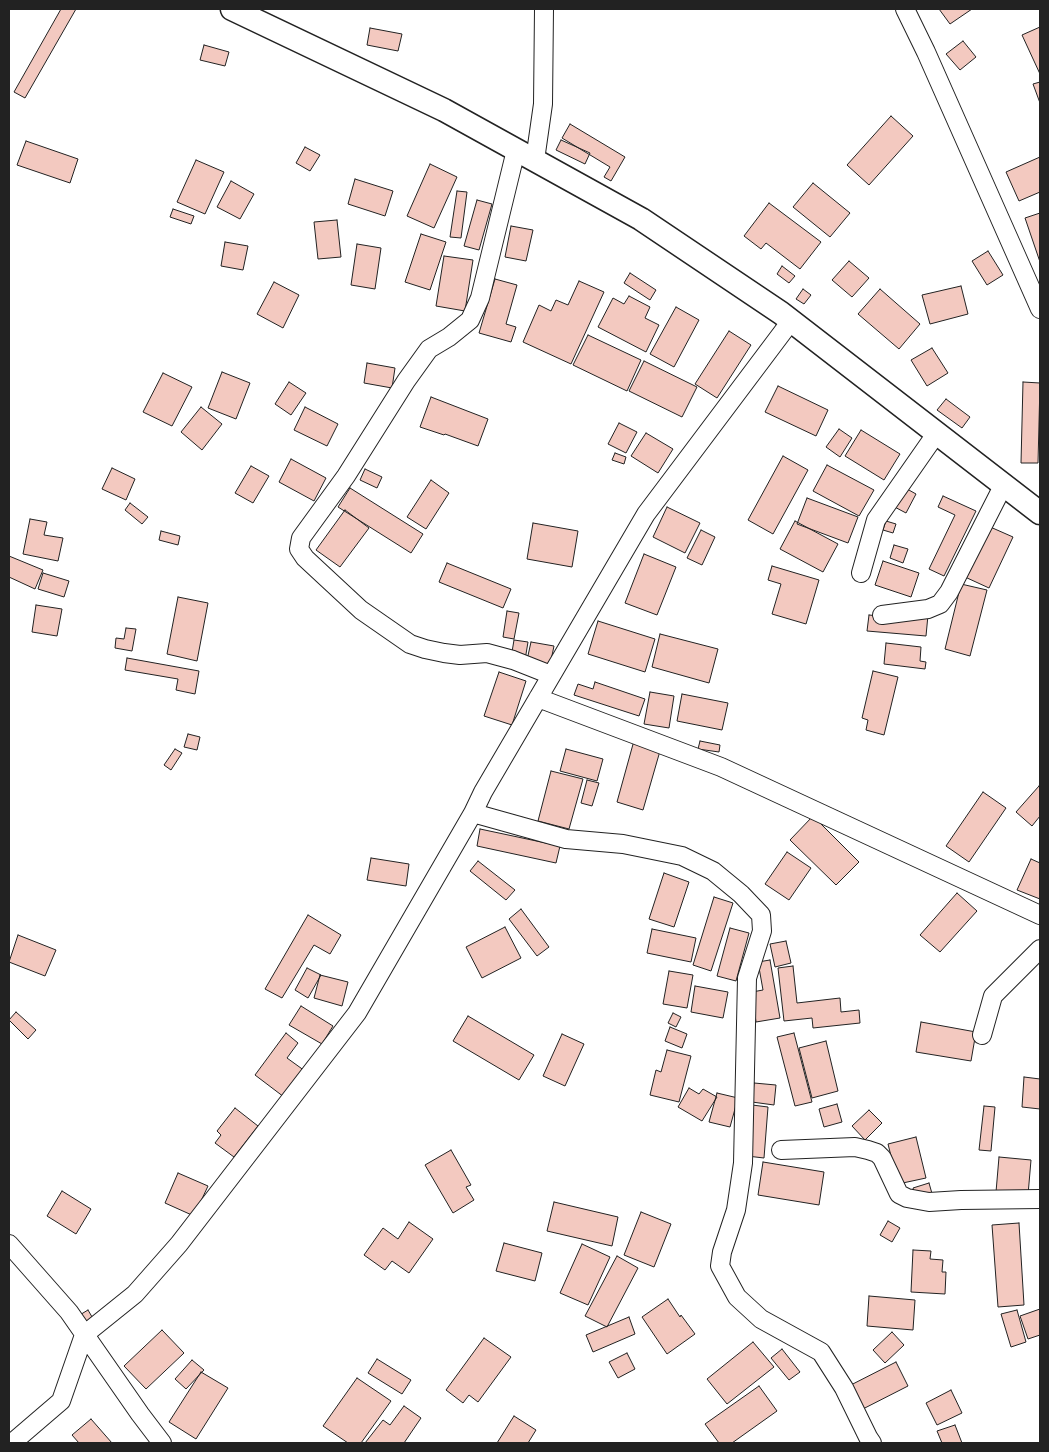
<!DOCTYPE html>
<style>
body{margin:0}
#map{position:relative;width:1049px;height:1452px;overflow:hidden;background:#fff;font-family:"Archivo Narrow",sans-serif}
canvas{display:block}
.frame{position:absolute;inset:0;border:10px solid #222;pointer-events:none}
</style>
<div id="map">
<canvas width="1049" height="1452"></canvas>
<div class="frame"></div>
</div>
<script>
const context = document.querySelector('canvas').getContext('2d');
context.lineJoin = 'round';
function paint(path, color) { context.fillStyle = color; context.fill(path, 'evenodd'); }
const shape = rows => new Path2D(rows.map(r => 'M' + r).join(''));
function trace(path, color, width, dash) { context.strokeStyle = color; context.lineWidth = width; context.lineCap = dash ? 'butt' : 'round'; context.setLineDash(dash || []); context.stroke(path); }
const building = shape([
 [61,9,76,9,25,98,14,92,61,9],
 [939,9,972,9,950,24,939,9],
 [1040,27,1040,74,1022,35,1040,27],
 [370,28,402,34,398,51,367,45,370,28],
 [963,41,976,57,960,70,946,54,963,41],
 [204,45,229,52,225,66,200,60,204,45],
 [1040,82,1040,103,1033,84,1040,82],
 [891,116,913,136,869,185,847,165,891,116],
 [570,124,625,157,611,181,604,177,610,167,562,138,570,124],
 [561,140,590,153,585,164,556,150,561,140],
 [26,141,78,159,70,183,17,165,26,141],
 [305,147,320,155,310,171,296,163,305,147],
 [1040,157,1040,192,1019,201,1006,172,1040,157],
 [196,160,224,172,205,214,177,202,196,160],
 [430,164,457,177,434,228,407,216,430,164],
 [355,179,393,191,385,216,348,204,355,179],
 [231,181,254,194,240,219,217,207,231,181],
 [813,183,850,213,830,237,793,207,813,183],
 [457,191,467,192,461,238,450,237,457,191],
 [477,200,492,204,479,250,464,246,477,200],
 [769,203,821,242,800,269,766,243,761,249,744,236,769,203],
 [173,209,194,216,191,224,170,217,173,209],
 [1040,213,1040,262,1025,218,1040,213],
 [337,220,341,257,318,259,314,222,337,220],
 [511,226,533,230,526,261,505,257,511,226],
 [421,234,446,242,430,290,405,282,421,234],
 [225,242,248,246,243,270,221,266,225,242],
 [357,244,381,248,375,289,351,285,357,244],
 [988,251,1003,275,987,285,972,261,988,251],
 [444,256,473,260,465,311,436,306,444,256],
 [849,261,869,278,852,297,832,280,849,261],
 [782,266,795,276,789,283,777,274,782,266],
 [630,273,656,290,650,300,624,283,630,273],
 [495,279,517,285,506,324,516,327,511,342,479,333,495,279],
 [579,281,604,292,571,364,523,342,539,305,551,311,556,300,568,305,579,281],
 [274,282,299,295,283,328,257,314,274,282],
 [961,286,968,314,930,324,922,295,961,286],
 [803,289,811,295,804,304,796,299,803,289],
 [880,289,920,324,899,349,858,314,880,289],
 [629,296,650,307,645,318,659,325,646,352,598,327,613,298,624,304,629,296],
 [676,307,699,320,674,367,650,354,676,307],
 [729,331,751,345,717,398,695,384,729,331],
 [588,335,641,360,627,391,573,365,588,335],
 [932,348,948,373,927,386,911,360,932,348],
 [644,361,697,387,682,417,629,391,644,361],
 [367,363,395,368,392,388,364,383,367,363],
 [222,372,250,383,236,419,208,408,222,372],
 [163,373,192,387,172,426,143,412,163,373],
 [289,382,306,393,291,415,275,404,289,382],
 [1023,382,1040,383,1038,463,1021,463,1023,382],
 [778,386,828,410,816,436,765,412,778,386],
 [431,397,488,419,478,446,445,434,444,435,420,427,431,397],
 [946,399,970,417,962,428,937,410,946,399],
 [201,407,222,424,202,450,181,432,201,407],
 [305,407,338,424,327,446,294,430,305,407],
 [619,423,637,432,626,453,608,444,619,423],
 [839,429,852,438,840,457,826,447,839,429],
 [861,430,900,454,884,480,845,456,861,430],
 [646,433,673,449,658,473,631,456,646,433],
 [615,453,626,457,624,464,612,460,615,453],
 [783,456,808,470,773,534,748,520,783,456],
 [291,459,326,478,314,501,279,482,291,459],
 [827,465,874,490,859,516,813,491,827,465],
 [251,466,269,476,253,503,235,493,251,466],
 [112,468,135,479,126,500,102,489,112,468],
 [365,469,382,477,377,488,360,480,365,469],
 [431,480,449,493,426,529,407,517,431,480],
 [900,485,916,494,906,513,889,504,900,485],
 [350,488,423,534,411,553,338,507,350,488],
 [943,496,976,511,944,576,929,569,955,515,938,507,943,496],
 [807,498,858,517,848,543,797,524,807,498],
 [130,503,148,517,142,524,125,510,130,503],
 [667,507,700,523,685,553,653,537,667,507],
 [345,510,369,528,340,567,316,550,345,510],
 [30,519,47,522,44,535,63,538,58,561,23,554,30,519],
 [795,521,838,544,823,572,780,549,795,521],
 [886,521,896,524,893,533,883,530,886,521],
 [533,523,578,531,572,567,527,559,533,523],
 [988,526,1013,537,989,588,965,577,988,526],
 [701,530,715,537,702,565,687,558,701,530],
 [161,531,180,536,178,545,159,540,161,531],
 [894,545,908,549,903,563,890,558,894,545],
 [644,554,676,567,657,615,625,603,644,554],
 [9,556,43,570,35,589,9,577,9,556],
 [883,561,919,573,911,597,875,585,883,561],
 [447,563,511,589,503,608,439,582,447,563],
 [772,566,819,580,806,624,772,614,781,584,768,580,772,566],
 [43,573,69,581,64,597,38,589,43,573],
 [961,584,987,590,970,656,945,649,961,584],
 [178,597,208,603,197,661,167,654,178,597],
 [36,605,62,609,57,636,32,632,36,605],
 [507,611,519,613,514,639,503,637,507,611],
 [869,615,889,617,928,615,926,636,867,631,869,615],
 [598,621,655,639,645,672,588,654,598,621],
 [126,628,136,629,132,651,115,648,116,638,124,639,126,628],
 [660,634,718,649,709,683,652,667,660,634],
 [514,640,528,642,525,660,511,658,514,640],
 [531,642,554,646,550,665,527,660,531,642],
 [886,643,921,647,920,661,926,662,925,669,884,664,886,643],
 [127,658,199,671,195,694,176,690,178,679,125,670,127,658],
 [873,671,898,677,884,735,866,730,868,720,862,718,873,671],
 [499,672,526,681,512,725,484,716,499,672],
 [595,682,645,699,639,716,574,695,578,684,593,689,595,682],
 [650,692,674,696,669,728,644,724,650,692],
 [682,694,728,703,722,730,677,721,682,694],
 [188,734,200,737,197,750,184,747,188,734],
 [635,737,662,744,643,810,617,802,635,737],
 [700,741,720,745,719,752,698,749,700,741],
 [175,749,182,753,171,770,164,765,175,749],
 [566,749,603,759,597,781,560,771,566,749],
 [551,771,583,779,569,829,538,821,551,771],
 [587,780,599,783,592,806,581,803,587,780],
 [1039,786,1040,787,1040,816,1032,826,1016,812,1039,786],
 [983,792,1006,808,969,862,946,846,983,792],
 [813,816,859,862,836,885,790,840,813,816],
 [480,829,560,846,556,863,477,846,480,829],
 [787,852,811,868,789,900,765,884,787,852],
 [371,858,409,864,406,886,367,880,371,858],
 [1031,859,1040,863,1040,899,1017,890,1031,859],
 [478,861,515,890,506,900,470,871,478,861],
 [664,873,689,882,674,927,649,919,664,873],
 [957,893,977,911,940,952,920,935,957,893],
 [714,897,733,903,711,971,693,965,714,897],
 [521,909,549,947,537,956,509,919,521,909],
 [308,915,341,935,330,954,314,945,282,998,265,989,308,915],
 [505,927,521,958,482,978,466,947,505,927],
 [730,928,749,933,736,981,717,976,730,928],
 [652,929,696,938,691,962,647,953,652,929],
 [18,935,56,950,45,976,9,962,18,935],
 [786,941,791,963,775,967,770,944,786,941],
 [770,960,780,1018,756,1022,752,992,763,990,758,962,770,960],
 [793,966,797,1003,840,998,841,1012,859,1010,860,1023,813,1028,812,1018,784,1021,778,968,793,966],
 [307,968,321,975,308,998,295,990,307,968],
 [669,971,693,975,687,1008,663,1004,669,971],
 [320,975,348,982,342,1006,314,998,320,975],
 [695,986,728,992,723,1018,691,1012,695,986],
 [301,1006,333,1026,322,1044,289,1025,301,1006],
 [16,1012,36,1030,28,1039,9,1020,16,1012],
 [673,1013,681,1017,676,1027,668,1023,673,1013],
 [468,1016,534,1055,519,1080,453,1041,468,1016],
 [921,1022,976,1032,971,1061,916,1052,921,1022],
 [670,1027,687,1034,682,1048,665,1041,670,1027],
 [286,1033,298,1043,287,1058,305,1071,284,1097,255,1075,286,1033],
 [794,1033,812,1102,795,1106,777,1037,794,1033],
 [562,1034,584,1044,565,1086,543,1076,562,1034],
 [826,1041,838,1091,812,1098,799,1048,826,1041],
 [667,1050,691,1056,679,1102,650,1095,656,1070,661,1072,667,1050],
 [1024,1077,1040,1079,1040,1109,1022,1107,1024,1077],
 [754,1083,776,1085,774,1105,752,1102,754,1083],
 [689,1088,699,1094,703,1089,717,1097,702,1121,678,1107,689,1088],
 [717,1093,738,1098,730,1127,709,1122,717,1093],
 [837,1104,842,1122,824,1127,819,1109,837,1104],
 [752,1105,768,1107,764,1158,747,1156,752,1105],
 [984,1106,995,1107,991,1151,979,1150,984,1106],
 [235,1108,258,1126,234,1157,215,1143,221,1135,217,1131,235,1108],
 [869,1110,882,1123,865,1140,852,1126,869,1110],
 [916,1137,926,1178,898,1184,888,1144,916,1137],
 [451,1150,471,1185,466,1187,474,1200,453,1213,425,1165,451,1150],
 [999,1157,1031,1160,1028,1195,996,1192,999,1157],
 [763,1162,824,1172,819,1205,758,1195,763,1162],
 [178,1173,208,1186,194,1216,165,1203,178,1173],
 [929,1183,933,1197,917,1202,913,1188,929,1183],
 [62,1191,91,1209,76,1234,47,1216,62,1191],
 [554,1202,618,1217,612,1246,547,1231,554,1202],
 [641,1212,671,1224,654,1267,624,1255,641,1212],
 [888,1221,900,1228,892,1242,880,1235,888,1221],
 [409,1222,433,1239,409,1273,392,1261,385,1270,364,1255,383,1228,398,1239,409,1222],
 [1019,1223,1024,1305,998,1307,992,1225,1019,1223],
 [504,1243,542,1253,535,1281,496,1271,504,1243],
 [582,1244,610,1257,588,1305,560,1293,582,1244],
 [913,1250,931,1251,930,1259,943,1260,942,1272,946,1272,945,1294,911,1292,913,1250],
 [617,1256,638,1268,607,1327,585,1316,617,1256],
 [869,1296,915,1300,913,1330,867,1326,869,1296],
 [668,1299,680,1317,681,1315,695,1334,667,1354,642,1317,668,1299],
 [1040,1309,1040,1335,1028,1339,1020,1316,1040,1309],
 [88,1310,95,1322,84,1328,78,1316,88,1310],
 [1017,1310,1026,1342,1011,1347,1001,1314,1017,1310],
 [629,1317,635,1334,593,1352,586,1335,629,1317],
 [162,1330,184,1353,146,1389,124,1366,162,1330],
 [892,1332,904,1345,885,1363,873,1350,892,1332],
 [484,1338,511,1357,478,1402,469,1395,463,1403,446,1390,484,1338],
 [753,1342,774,1367,727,1404,707,1379,753,1342],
 [782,1349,800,1372,789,1380,771,1358,782,1349],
 [627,1353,635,1369,618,1378,609,1362,627,1353],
 [377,1359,411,1380,402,1394,368,1373,377,1359],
 [192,1360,204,1370,186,1389,175,1379,192,1360],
 [896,1362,908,1386,855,1413,843,1389,896,1362],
 [201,1372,228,1388,196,1439,169,1422,201,1372],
 [357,1378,391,1401,361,1443,348,1443,323,1426,357,1378],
 [759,1386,777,1411,732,1443,719,1443,705,1424,759,1386],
 [951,1390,962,1413,937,1425,926,1403,951,1390],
 [404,1406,421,1418,404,1443,365,1443,383,1420,390,1425,404,1406],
 [514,1416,536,1430,528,1443,497,1443,514,1416],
 [91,1419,112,1443,79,1443,72,1435,91,1419],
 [955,1425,962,1443,942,1443,937,1431,955,1425]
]);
const minor = shape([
 [905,9,926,52,1040,309],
 [516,150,480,298,470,320,449,337,429,349,406,381,346,476,301,538,299,549,305,558,361,610,410,644,425,649,444,653,460,655,487,653,513,660,551,675],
 [535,160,543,104,544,9],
 [791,321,646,514,483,792,473,813,566,839,623,844,682,856,713,871,741,894,761,915,762,931,747,978,743,1163,736,1210,722,1252,720,1266,737,1297,761,1319,821,1352,844,1388,868,1437,872,1443],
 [861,573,876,520,936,434],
 [882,615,928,609,940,604,949,592,1004,484],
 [538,698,721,767,1040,915],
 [982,1035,993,996,1040,949],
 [781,1150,855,1147,868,1150,877,1153,882,1158,899,1194,907,1198,929,1202,961,1200,1040,1199],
 [9,1244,69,1312,140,1414,162,1443],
 [12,1443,61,1401,84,1335,135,1294,179,1244,357,1013,473,813]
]);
const major = shape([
 [232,9,444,110,641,219,781,313,1040,513]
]);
paint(building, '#f3c9c0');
trace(building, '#222', 1);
trace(minor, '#222', 20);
trace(major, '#222', 25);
trace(minor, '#fff', 18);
trace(major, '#fff', 22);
</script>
